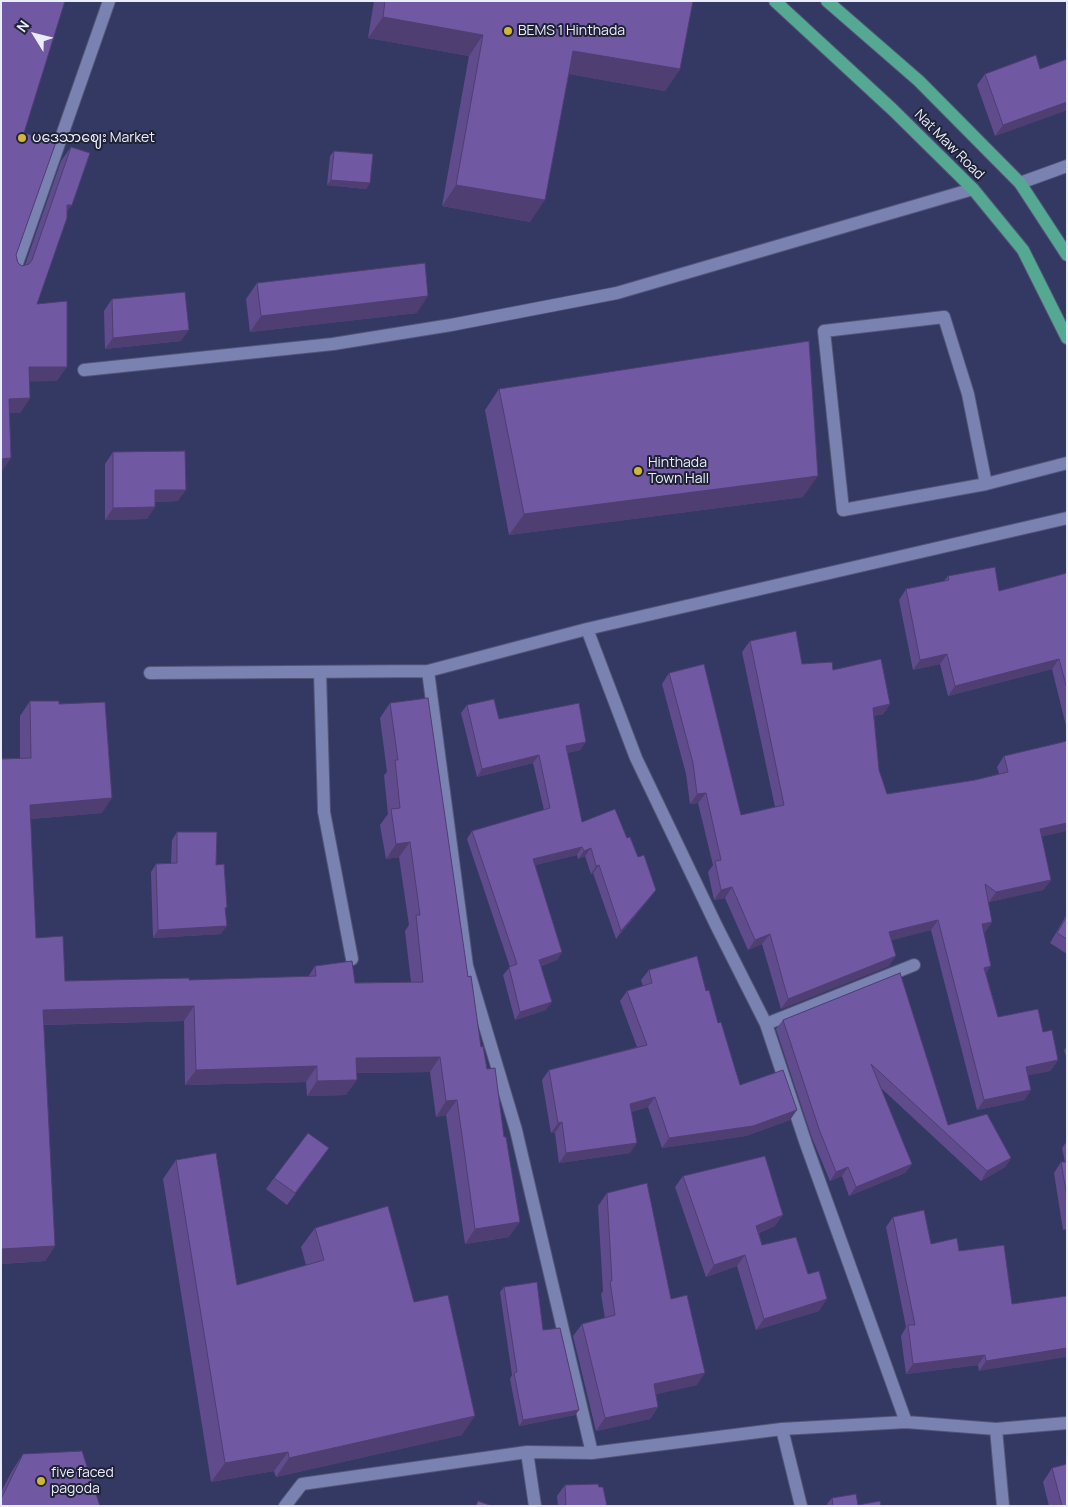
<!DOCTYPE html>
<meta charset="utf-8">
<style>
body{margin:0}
#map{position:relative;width:1068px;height:1507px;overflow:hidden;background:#343963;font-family:Manrope,sans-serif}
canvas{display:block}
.frame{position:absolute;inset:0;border:2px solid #eaedfd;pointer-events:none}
.north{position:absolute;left:10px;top:10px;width:50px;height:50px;-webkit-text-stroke:4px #202336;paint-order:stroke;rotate:306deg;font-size:14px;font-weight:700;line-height:20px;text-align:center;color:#eaedfd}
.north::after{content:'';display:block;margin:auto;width:18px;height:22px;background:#eaedfd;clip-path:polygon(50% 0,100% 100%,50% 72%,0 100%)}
</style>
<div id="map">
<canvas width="1068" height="1507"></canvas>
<div class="frame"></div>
<div class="north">N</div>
</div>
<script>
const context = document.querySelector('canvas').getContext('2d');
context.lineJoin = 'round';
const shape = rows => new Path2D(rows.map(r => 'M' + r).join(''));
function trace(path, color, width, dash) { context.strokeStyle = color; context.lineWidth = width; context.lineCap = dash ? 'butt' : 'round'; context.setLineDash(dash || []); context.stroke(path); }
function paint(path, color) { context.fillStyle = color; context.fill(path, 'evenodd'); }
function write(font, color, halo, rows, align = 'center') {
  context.font = font + ' Manrope,"Noto Sans Myanmar",sans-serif'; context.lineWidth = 4; context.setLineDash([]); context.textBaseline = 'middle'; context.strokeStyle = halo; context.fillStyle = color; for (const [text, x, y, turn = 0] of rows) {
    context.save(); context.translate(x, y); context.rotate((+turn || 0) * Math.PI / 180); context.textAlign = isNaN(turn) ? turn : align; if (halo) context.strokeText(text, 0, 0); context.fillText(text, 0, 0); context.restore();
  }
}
const minor = shape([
 [1020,183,1067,166],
 [14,272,109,1],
 [84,370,333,344,451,325,617,293,973,189],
 [986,484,968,394,944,317,824,331,843,510,986,484,1067,463],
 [587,629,636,758,716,925,766,1024,806,1144,906,1422],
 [428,671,467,966,516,1130,592,1453],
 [320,672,324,812,352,959],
 [150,673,428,671,587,629,1067,518],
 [766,1024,914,965],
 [782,1429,801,1506],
 [996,1429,1003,1506],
 [527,1452,535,1506],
 [285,1506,302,1484,527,1452,592,1453,782,1429,906,1422,996,1429,1067,1423]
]);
const major = shape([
 [775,1,893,110,973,189,1023,250,1067,338],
 [827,1,919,81,1020,183,1067,255]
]);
const wall = shape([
 [374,1,693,1,680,69,665,91,569,74,530,222,442,206,469,56,368,38],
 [1067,59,1067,110,995,136,977,85,985,74,1040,69],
 [24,133,16,255,18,263,22,266,25,265,61,161,71,147,72,205,67,211,37,304,57,381,29,381,30,398,20,413,10,413,1,473],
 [334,151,370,183,366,189,327,185,330,156],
 [257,283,417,313,250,332,246,299],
 [112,299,181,341,105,349,104,311],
 [499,389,803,497,509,535,485,410],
 [113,452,178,501,155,502,147,519,105,520,105,464],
 [1067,573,1067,730,1052,669,948,696,940,664,913,670,899,600,906,589,943,582,948,576,999,591],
 [750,641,802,664,833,670,890,704,883,714,874,716,879,770,887,794,975,780,999,774,997,767,1004,756,1041,837,1051,880,1043,890,989,902,988,902,992,922,985,932,983,933,986,973,998,1017,1043,1032,1058,1060,1050,1071,1028,1075,1031,1090,1024,1100,977,1110,931,930,891,940,889,966,781,1009,762,944,748,950,725,898,714,900,708,872,713,865,698,803,690,804,686,774,662,684,669,673,741,815,775,807,742,652],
 [30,701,59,704,102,813,30,819,36,938,65,981,189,980,308,977,315,966,355,983,411,982,405,931,409,925,399,857,386,859,380,825,388,814,384,775,387,772,380,718,390,703,468,977,481,1047,509,1237,465,1244,446,1115,436,1117,430,1072,357,1073,346,1095,307,1096,306,1082,185,1085,184,1021,43,1025,55,1246,45,1261,1,1264,1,759,20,758,20,716],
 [467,705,499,719,586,742,580,750,567,753,582,822,650,898,616,939,593,873,591,874,585,856,578,859,577,855,535,865,562,952,557,960,541,966,546,1010,515,1020,503,975,510,967,467,839,472,831,544,810,533,763,477,777,461,713],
 [177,832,216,865,227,907,225,910,221,934,153,938,151,872,156,864,171,863,172,840],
 [1067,914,1067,954,1050,943],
 [649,970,706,991,718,1023,740,1085,790,1120,746,1136,662,1148,648,1107,631,1112,630,1153,559,1163,555,1133,551,1133,542,1080,549,1070,637,1047,620,1001,627,991,643,986,641,980],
 [900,973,948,1125,1011,1158,1005,1167,981,1181,881,1088,912,1164,905,1173,849,1196,842,1176,830,1181,812,1138,776,1029,783,1020],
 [1067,1047,1067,1060,1064,1050],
 [1067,1141,1067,1229,1063,1230,1054,1173,1061,1162,1065,1162,1062,1148],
 [321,1159,287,1205,266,1189,274,1178],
 [176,1160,237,1285,306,1265,301,1247,315,1228,414,1302,462,1435,276,1477,274,1471,211,1482,163,1179],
 [683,1176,775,1226,759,1233,762,1245,819,1311,756,1330,737,1266,706,1277,675,1187],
 [607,1193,671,1299,697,1385,656,1394,658,1407,650,1419,596,1431,573,1336,582,1324,605,1318,601,1294,603,1291,598,1206],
 [893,1217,931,1244,959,1251,1012,1304,1067,1296,979,1371,978,1365,906,1374,901,1336,906,1327,886,1227],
 [504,1287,543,1330,579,1410,575,1415,519,1426,510,1379,512,1375,500,1292],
 [23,1454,1,1506,1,1492,12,1471],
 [1052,1468,1067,1506,1049,1506,1043,1482],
 [565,1485,599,1487,607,1506,558,1506,557,1496],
 [832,1498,858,1505,881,1506,828,1506,827,1504]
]);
const shadedWall = shape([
 [383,17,483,35,469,56,368,38],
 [573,51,680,69,665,91,558,72],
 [1067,102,1067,110,995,136,1003,125],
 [331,180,370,183,366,189,327,185],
 [456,185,545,200,530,222,442,206],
 [67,205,72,205,62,219],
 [428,296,417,313,250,332,261,316],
 [189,330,181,341,105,349,113,338],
 [29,367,67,367,57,381,19,382],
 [30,398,20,413,1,413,9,399],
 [11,458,1,473,1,459],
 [818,476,803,497,509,535,524,514],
 [155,490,186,490,178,501,147,502],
 [155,507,147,519,105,520,113,508],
 [947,654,940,664,913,670,920,660],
 [1059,659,1052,669,948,696,955,686],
 [890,704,883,714,866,718,873,708],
 [586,742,580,750,560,754,566,746],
 [539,755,533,763,477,777,482,769],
 [706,793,698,803,690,804,697,794],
 [112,798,102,813,19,820,30,805],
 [1067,823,1067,831,1032,839,1040,829],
 [410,842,399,857,386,859,396,844],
 [582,847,577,855,527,867,533,859],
 [591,848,585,856,578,859,584,851],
 [599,865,593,873,591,874,596,866],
 [1051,880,1043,890,989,902,996,892],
 [732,887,725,898,714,900,721,890],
 [656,890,650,898,616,939,621,931],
 [938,920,931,930,882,943,889,932],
 [992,922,985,932,974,935,982,924],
 [227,926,221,934,153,938,158,930],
 [770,934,762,944,748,950,755,940],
 [562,952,557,960,533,968,539,960],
 [896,956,889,966,781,1009,788,999],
 [991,966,984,977,984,968],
 [552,1002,546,1010,515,1020,520,1012],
 [194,1006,184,1021,32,1025,43,1010],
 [440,1057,430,1072,346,1073,356,1058],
 [1058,1060,1050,1071,1019,1077,1026,1067],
 [317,1066,306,1082,185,1085,196,1070],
 [357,1080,346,1095,307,1096,317,1081],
 [1031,1090,1024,1100,977,1110,984,1100],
 [655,1097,648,1107,622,1114,630,1104],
 [457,1100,446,1115,436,1117,446,1101],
 [797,1110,790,1120,746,1136,662,1148,669,1138],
 [562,1122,555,1133,551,1133,558,1123],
 [637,1143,630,1153,559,1163,566,1153],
 [1011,1158,1005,1167,981,1181,987,1171],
 [912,1164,905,1173,849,1196,856,1187],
 [848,1167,842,1176,830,1181,836,1172],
 [783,1215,775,1226,748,1237,756,1226],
 [520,1222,509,1237,465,1244,475,1229],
 [55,1246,45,1261,1,1264,1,1249],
 [745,1255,737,1266,706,1277,714,1265],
 [827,1299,819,1311,756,1330,764,1319],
 [1067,1348,1067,1357,979,1371,986,1361],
 [985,1355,978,1365,906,1374,913,1364],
 [705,1373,697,1385,645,1397,654,1384],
 [658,1407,650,1419,596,1431,605,1418],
 [579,1410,575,1415,519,1426,523,1420],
 [475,1416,462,1435,276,1477,289,1458],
 [288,1452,274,1471,211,1482,225,1463]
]);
const building = shape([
 [1,1,65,1,24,133,56,142,16,255,18,263,22,266,29,264,32,260,71,147,90,153,72,205,67,205,67,218,37,304,67,301,67,367,29,367,30,398,9,399,11,458,1,459,1,1],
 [385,1,693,1,680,69,573,51,545,200,456,185,483,35,383,17,385,1],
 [1036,55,1040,69,1067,59,1067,102,1003,125,985,74,1036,55],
 [334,151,373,154,370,183,331,180,334,151],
 [425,263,428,296,261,316,257,283,425,263],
 [185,292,189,330,113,338,112,299,185,292],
 [809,341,818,476,524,514,499,389,809,341],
 [185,451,186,490,155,490,155,507,113,508,113,452,185,451],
 [995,567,999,591,1067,573,1067,689,1059,659,955,686,947,654,920,660,906,589,949,580,948,576,995,567],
 [796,631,802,664,832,662,833,670,881,659,890,704,873,708,879,770,887,794,975,780,1008,772,1004,756,1067,741,1067,823,1040,829,1051,880,996,892,985,884,992,922,982,924,991,966,984,968,998,1017,1038,1009,1043,1032,1052,1030,1058,1060,1026,1067,1031,1090,984,1100,938,920,889,932,896,956,788,999,770,934,755,940,732,887,721,890,715,861,721,860,706,793,697,794,693,763,669,673,704,664,741,815,784,805,750,641,796,631],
 [428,698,468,977,471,976,481,1047,483,1046,487,1069,495,1068,504,1137,506,1137,520,1222,475,1229,457,1100,446,1101,440,1057,356,1058,357,1080,317,1081,317,1066,196,1070,194,1006,43,1010,55,1246,1,1249,1,759,31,758,30,701,59,701,59,704,105,702,112,798,30,805,36,938,63,936,65,981,189,978,189,980,316,976,315,966,352,961,355,983,423,982,416,915,420,915,410,842,396,844,391,809,400,808,395,760,398,760,390,703,428,698],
 [494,699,499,719,579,703,586,742,566,746,582,822,615,809,627,838,630,837,638,857,644,855,656,890,621,931,599,865,596,866,591,848,584,851,582,847,533,859,562,952,539,960,552,1002,520,1012,509,967,517,964,472,831,550,808,539,755,482,769,467,705,494,699],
 [177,832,217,832,216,865,224,864,227,907,225,908,227,926,158,930,156,864,177,863,177,832],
 [1067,916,1067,939,1057,933,1067,916],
 [697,956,706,991,709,990,718,1023,721,1022,740,1085,783,1070,797,1110,753,1126,669,1138,655,1097,630,1104,637,1143,566,1153,562,1122,558,1123,549,1070,647,1045,627,991,652,983,649,970,697,956],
 [900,973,948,1125,987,1114,1011,1158,987,1171,871,1064,912,1164,856,1187,848,1167,836,1172,819,1129,783,1020,900,973],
 [308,1133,329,1148,295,1193,274,1178,308,1133],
 [216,1153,237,1285,324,1260,315,1228,388,1206,414,1302,448,1295,475,1416,289,1458,288,1452,225,1463,176,1160,216,1153],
 [765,1156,783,1215,756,1226,762,1245,796,1237,808,1274,819,1271,827,1299,764,1319,745,1255,714,1265,683,1176,765,1156],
 [1061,1162,1067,1162,1067,1197,1061,1162],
 [647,1183,671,1299,687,1295,705,1373,654,1384,658,1407,605,1418,582,1324,615,1315,610,1281,612,1281,607,1193,647,1183],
 [924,1210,931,1244,957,1238,959,1251,1004,1245,1012,1304,1067,1296,1067,1348,986,1361,985,1355,913,1364,908,1325,915,1325,893,1217,924,1210],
 [537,1282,543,1330,560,1328,579,1410,523,1420,514,1373,517,1372,504,1287,537,1282],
 [82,1451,100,1506,1,1506,1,1499,23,1454,82,1451],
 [1067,1464,1067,1506,1062,1506,1052,1468,1067,1464],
 [598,1484,599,1487,603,1487,607,1506,566,1506,565,1485,598,1484],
 [856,1494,858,1505,880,1501,881,1506,833,1506,832,1498,856,1494],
 [478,1501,492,1506,476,1506,478,1501]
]);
const markers = [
 [508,31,5,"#d2b736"],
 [22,138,5,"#d2b736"],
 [638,471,5,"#d2b736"],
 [41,1481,5,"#d2b736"]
];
const poiNames = [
 ["BEMS 1 Hinthada",518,31],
 ["ပဒေသာဈေး Market",32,138],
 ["Hinthada",648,463],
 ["Town Hall",648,479],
 ["five faced",51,1473],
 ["pagoda",51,1489]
];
const streetNames = [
 ["Nat Maw Road",949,145,45]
];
trace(minor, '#525576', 14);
trace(major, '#525576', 14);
trace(minor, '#7a82b2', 12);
trace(major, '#55a993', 12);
paint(wall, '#604c8c');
paint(shadedWall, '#4e3e72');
paint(building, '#7058a3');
trace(building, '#4e3e72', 1);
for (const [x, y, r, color] of markers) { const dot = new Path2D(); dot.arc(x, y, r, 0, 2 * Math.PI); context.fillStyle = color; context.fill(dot); trace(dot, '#202336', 2); }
write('14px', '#eaedfd', '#202336', poiNames, 'left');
write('14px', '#eaedfd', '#202336', streetNames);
</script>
